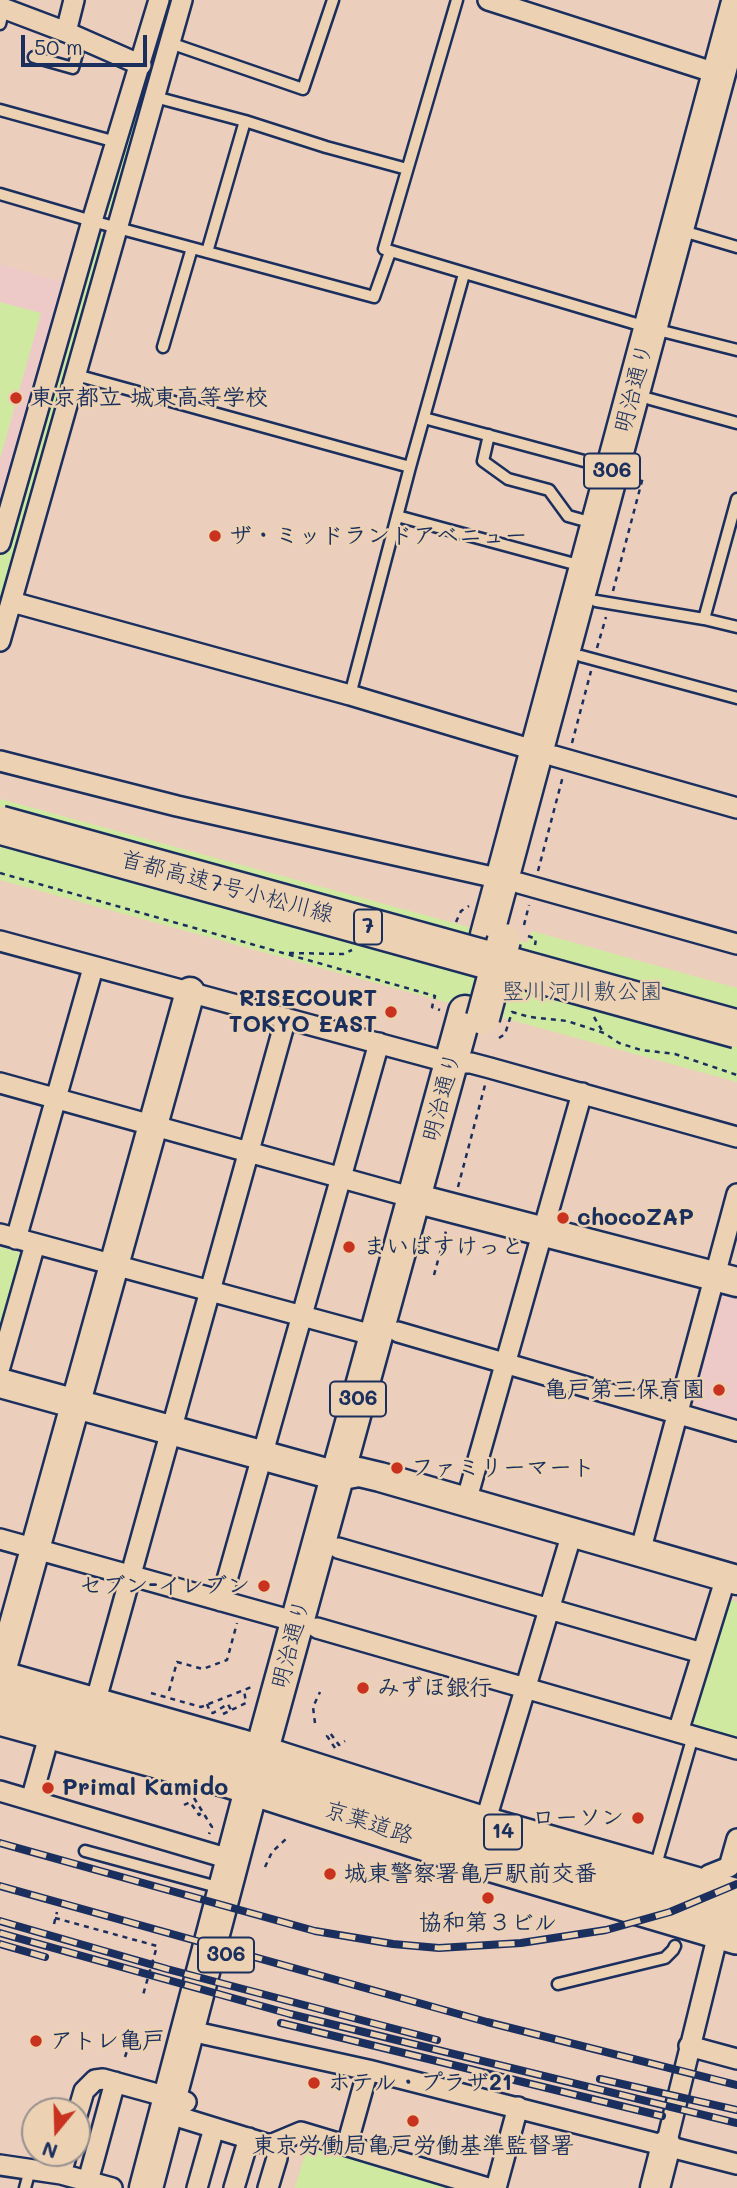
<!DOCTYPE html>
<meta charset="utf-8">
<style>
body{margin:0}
#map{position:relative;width:737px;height:2188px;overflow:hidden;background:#eccebc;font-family:Mali,sans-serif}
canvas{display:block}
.north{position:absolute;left:21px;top:2097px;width:70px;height:70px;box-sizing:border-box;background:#ecd2b3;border:2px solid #989191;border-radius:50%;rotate:199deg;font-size:19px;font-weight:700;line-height:28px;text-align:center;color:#1b2f5e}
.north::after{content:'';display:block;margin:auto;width:24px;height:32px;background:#c8321e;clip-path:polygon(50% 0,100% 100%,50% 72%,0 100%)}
.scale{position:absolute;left:21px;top:35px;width:126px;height:32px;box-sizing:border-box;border:4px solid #1b2f5e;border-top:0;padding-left:9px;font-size:21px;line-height:24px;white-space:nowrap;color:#1b2f5e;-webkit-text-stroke:5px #ecd2b3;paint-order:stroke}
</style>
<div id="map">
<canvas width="737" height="2188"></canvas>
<div class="north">N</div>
<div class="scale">50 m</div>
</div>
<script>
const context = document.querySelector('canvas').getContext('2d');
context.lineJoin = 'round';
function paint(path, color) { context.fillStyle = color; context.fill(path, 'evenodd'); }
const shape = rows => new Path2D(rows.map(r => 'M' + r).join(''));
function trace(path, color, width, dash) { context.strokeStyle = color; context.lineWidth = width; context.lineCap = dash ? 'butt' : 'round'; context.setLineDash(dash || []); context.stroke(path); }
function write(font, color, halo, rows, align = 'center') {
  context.font = font + ' Mali,"Klee One",sans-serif'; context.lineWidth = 5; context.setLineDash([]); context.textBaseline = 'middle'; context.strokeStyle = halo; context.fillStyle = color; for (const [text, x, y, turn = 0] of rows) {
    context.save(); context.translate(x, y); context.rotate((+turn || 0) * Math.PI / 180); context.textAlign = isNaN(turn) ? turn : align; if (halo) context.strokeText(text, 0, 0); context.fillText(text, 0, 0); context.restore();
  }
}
const built = shape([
 [0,264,65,283,0,513],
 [728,1291,737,1293,737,1418,698,1407,690,1395,717,1297]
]);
const green = shape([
 [163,0,178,0,115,214,103,210],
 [95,232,109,236,0,625,0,555,92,233],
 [0,302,41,313,0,459],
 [0,799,527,943,532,931,737,988,737,1082,0,880],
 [0,1247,21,1253,25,1259,0,1344],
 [727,1599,737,1602,737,1742,697,1729,692,1718],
 [315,2148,458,2188,295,2188,306,2151]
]);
const path = shape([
 [613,591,643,477],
 [597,648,606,617],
 [572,743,591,671],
 [538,871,563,776],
 [0,873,435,996,432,1007,440,1010],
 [456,922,461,911,469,906],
 [524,925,529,905],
 [528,936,536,939,535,945],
 [289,953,343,954,352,950],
 [594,1017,603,1032],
 [499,1038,505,1034,512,1012,530,1017,567,1021,604,1033,619,1043,641,1050,675,1054,737,1075],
 [458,1187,485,1085],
 [434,1275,446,1231],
 [169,1691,177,1662,203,1669,227,1660,237,1623],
 [151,1693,201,1707,254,1686],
 [207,1704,210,1712,213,1713,228,1704,231,1710],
 [223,1714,246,1703,244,1690],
 [315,1723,313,1707,320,1692],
 [335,1748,327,1736,330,1733,339,1745,345,1741],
 [194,1798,212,1827,209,1834],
 [184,1805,190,1802,199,1815,203,1811],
 [265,1867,272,1852,286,1839],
 [55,1918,157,1946,143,1995],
 [54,1924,57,1912],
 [125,2057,128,2048]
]);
const lane = shape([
 [457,0,384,249,650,328,737,350],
 [0,24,4,8],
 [170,43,303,89,333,0],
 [34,57,73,68,81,39],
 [155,97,245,121,326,147,407,169],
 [0,110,116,142],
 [0,194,92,221,374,297,390,252],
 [693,234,737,247],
 [207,252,245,121],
 [163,347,192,248],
 [76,375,410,467],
 [650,399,737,423],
 [424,418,610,468],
 [489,435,483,461,508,479,549,490,568,516,593,523],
 [397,516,582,566],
 [596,601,704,619,737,627],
 [704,619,737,499],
 [581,656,737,698],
 [350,695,410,467,464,274],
 [85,1851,221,1888],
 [655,1868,693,1736],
 [558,1984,665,1958,673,1950,675,1946],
 [25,2188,30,2170]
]);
const street = shape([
 [488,0,719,74],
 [0,7,66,32,141,65],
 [66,32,74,0],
 [0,543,92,221,159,0],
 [12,602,350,695,537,751],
 [0,641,182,0],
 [554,756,737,808],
 [0,761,177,806,519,883,737,944],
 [0,941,451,1063,471,1063,490,1068,737,1137],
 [0,1083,414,1198],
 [0,1234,376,1336],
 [16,1239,93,968],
 [398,1332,737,1431],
 [0,1367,35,1244],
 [466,1502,582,1093],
 [0,1539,297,1622],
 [338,1548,702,1653],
 [640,1552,737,1194],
 [221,1601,379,1043],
 [317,1628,737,1749],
 [94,1707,286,1018],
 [678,1732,726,1577],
 [0,1791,233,1860],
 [31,1800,51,1729],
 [484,1826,572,1533],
 [721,1889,709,1875,729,1867,737,1839],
 [204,2034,368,2070,737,2164],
 [689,2046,737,2059],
 [166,2113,270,2145,277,2153,277,2158,268,2188],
 [77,2115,84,2091,95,2080,103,2079,186,2102],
 [270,2145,301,2132,488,2188],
 [347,2145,368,2070],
 [666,2145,721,1922],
 [67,2153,61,2174,112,2188],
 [0,2165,61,2174],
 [88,2181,115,2082],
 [197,2188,214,2128],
 [234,2188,249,2138],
 [496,2188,518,2107]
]);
const secondary = shape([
 [414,1198,737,1282],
 [0,1383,337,1476,359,1472,380,1477,737,1580],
 [0,1675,190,992],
 [655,2188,666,2145]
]);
const primary = shape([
 [487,935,737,6],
 [146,2188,252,1786,465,1012]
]);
const highway = shape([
 [0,1680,239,1748,484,1826,737,1898],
 [0,1716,230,1779,476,1858,737,1935]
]);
const rail = shape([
 [0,1843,315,1931,393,1944,439,1948,521,1943,606,1930,670,1912,737,1884],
 [0,1886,487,2022,737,2085],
 [0,1921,167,1969,437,2040],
 [0,1933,290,2014,737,2123],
 [0,1944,45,1957],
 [281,2023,662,2116],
 [600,2079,737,2110]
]);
const primaryBridge = shape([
 [483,1018,504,940]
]);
const highwayBridge = shape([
 [0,825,737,1029]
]);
const markers = [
 [16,398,7,"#c8321e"],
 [215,536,7,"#c8321e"],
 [391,1012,7,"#c8321e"],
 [563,1218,7,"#c8321e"],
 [349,1247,7,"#c8321e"],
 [719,1390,7,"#c8321e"],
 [397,1468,7,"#c8321e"],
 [264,1586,7,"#c8321e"],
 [363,1688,7,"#c8321e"],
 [48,1788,7,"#c8321e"],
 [638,1818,7,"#c8321e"],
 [330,1874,7,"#c8321e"],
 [488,1898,7,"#c8321e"],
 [36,2041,7,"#c8321e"],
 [314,2083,7,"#c8321e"],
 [413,2121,7,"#c8321e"]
];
const shields = [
 [612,471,56],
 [368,927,28],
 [358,1399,56],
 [503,1832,38],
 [226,1955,56]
];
const shieldNames = [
 ["306",612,471],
 ["7",368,927],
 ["306",358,1399],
 ["14",503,1832],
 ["306",226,1955]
];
const streetNames = [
 ["明治通り",634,388,-75],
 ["首都高速7号小松川線",227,887,15],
 ["明治通り",442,1097,-75],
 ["明治通り",291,1644,-75],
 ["京葉道路",369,1823,18]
];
const poiNames = [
 ["東京都立 城東高等学校",30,398],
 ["ザ・ミッドランドアベニュー",229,536],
 ["RISECOURT",377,999,"right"],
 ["TOKYO EAST",377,1025,"right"],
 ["chocoZAP",577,1218],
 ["まいばすけっと",363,1247],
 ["亀戸第三保育園",705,1390,"right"],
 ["ファミリーマート",411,1468],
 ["セブン-イレブン",250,1586,"right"],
 ["みずほ銀行",377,1688],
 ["Primal Kamido",62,1788],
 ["ローソン",624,1818,"right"],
 ["城東警察署亀戸駅前交番",344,1874],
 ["協和第３ビル",488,1923,"center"],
 ["アトレ亀戸",50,2041],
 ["ホテル・プラザ21",328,2083],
 ["東京労働局亀戸労働基準監督署",413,2146,"center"]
];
const parkNames = [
 ["竪川河川敷公園",582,992]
];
paint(built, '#edcac7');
paint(green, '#cfeaa0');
trace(lane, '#1b2f5e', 15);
trace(street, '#1b2f5e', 24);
trace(secondary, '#1b2f5e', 33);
trace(primary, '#1b2f5e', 37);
trace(highway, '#1b2f5e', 42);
trace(path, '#1b2f5e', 2.5, [5, 5]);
trace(lane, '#ecd2b3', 10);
trace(street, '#ecd2b3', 19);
trace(secondary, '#ecd2b3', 28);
trace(primary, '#ecd2b3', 32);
trace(highway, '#ecd2b3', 37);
trace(rail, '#1b2f5e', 8);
trace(rail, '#ecd2b3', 5, [16]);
trace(primaryBridge, '#1b2f5e', 37, []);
trace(highwayBridge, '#1b2f5e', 42, []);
trace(primaryBridge, '#ecd2b3', 32);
trace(highwayBridge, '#ecd2b3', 37);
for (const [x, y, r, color] of markers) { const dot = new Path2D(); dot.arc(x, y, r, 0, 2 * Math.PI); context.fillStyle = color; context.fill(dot); trace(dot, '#ecd2b3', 2.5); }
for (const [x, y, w] of shields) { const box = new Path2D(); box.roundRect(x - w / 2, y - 17.5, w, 35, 5); context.fillStyle = '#ecd2b3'; context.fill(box); trace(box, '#1b2f5e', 2); }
write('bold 21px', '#1b2f5e', null, shieldNames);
write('23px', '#1b2f5e', '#ecd2b3', streetNames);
write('bold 23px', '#1b2f5e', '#ecd2b3', poiNames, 'left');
write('23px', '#2d4265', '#ecd2b3', parkNames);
</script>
